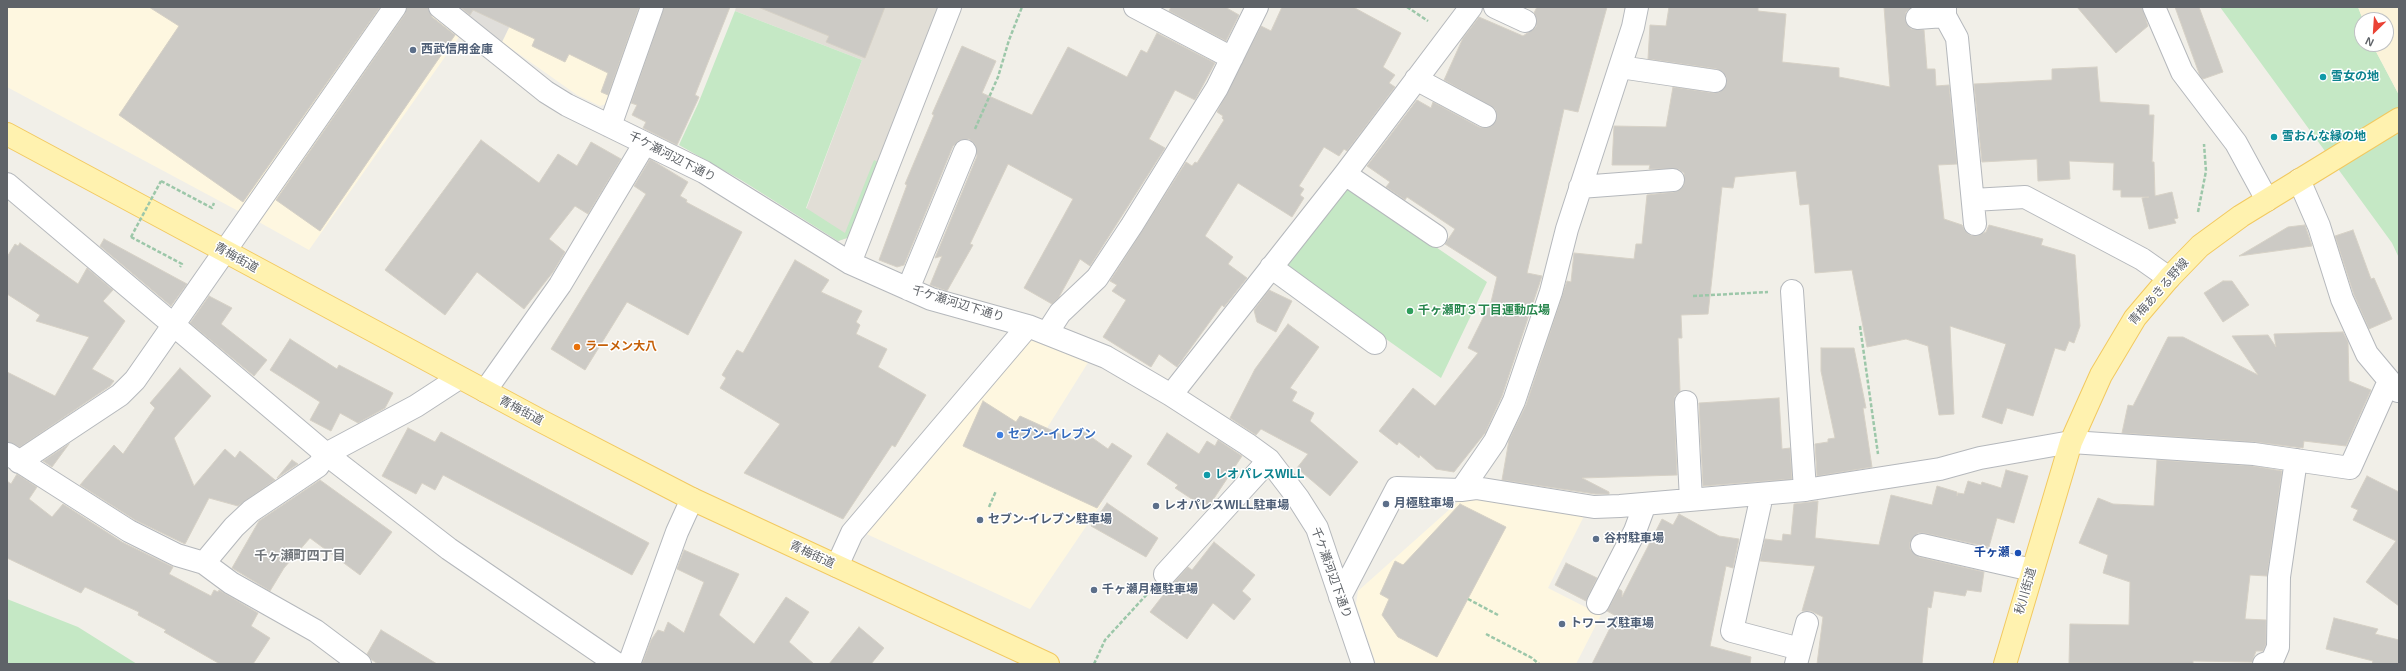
<!DOCTYPE html>
<meta charset="utf-8">
<style>
body{margin:0}
#map{position:relative;width:2406px;height:671px;overflow:hidden;background:#f1efe8;font-family:Helvetica,sans-serif}
canvas{display:block}
.frame{position:absolute;inset:0;border:8px solid #5f6368;pointer-events:none}
.north{position:absolute;left:2354px;top:12px;width:40px;height:40px;box-sizing:border-box;background:#fff;border:1px solid #bfc1c3;border-radius:50%;rotate:205deg;font-size:11px;font-weight:700;line-height:16px;text-align:center;color:#5f6368}
.north::after{content:'';display:block;margin:auto;width:14px;height:18px;background:#ea4335;clip-path:polygon(50% 0,100% 100%,50% 72%,0 100%)}
</style>
<div id="map">
<canvas width="2406" height="671"></canvas>
<div class="frame"></div>
<div class="north">N</div>
</div>
<script>
const context = document.querySelector('canvas').getContext('2d');
context.lineJoin = 'round';
function paint(path, color) { context.fillStyle = color; context.fill(path, 'evenodd'); }
const shape = rows => new Path2D(rows.map(r => 'M' + r).join(''));
function trace(path, color, width, dash) { context.strokeStyle = color; context.lineWidth = width; context.lineCap = dash ? 'butt' : 'round'; context.setLineDash(dash || []); context.stroke(path); }
function write(font, color, halo, rows, align = 'center') {
  context.font = font + ' Helvetica,"Noto Sans JP",sans-serif'; context.lineWidth = 3; context.setLineDash([]); context.textBaseline = 'middle'; context.strokeStyle = halo; context.fillStyle = color; for (const [text, x, y, turn = 0] of rows) {
    context.save(); context.translate(x, y); context.rotate((+turn || 0) * Math.PI / 180); context.textAlign = isNaN(turn) ? turn : align; if (halo) context.strokeText(text, 0, 0); context.fillText(text, 0, 0); context.restore();
  }
}
const commercial = shape([
 [7,7,386,7,242,213,7,87],
 [405,7,422,7,459,37,309,250,257,221],
 [519,7,644,7,609,103,600,106,577,95,502,42],
 [1025,338,1089,361,1032,452,1102,503,1030,609,860,531],
 [1472,497,1585,514,1548,588,1601,615,1576,664,1376,664,1356,604,1358,591,1460,500]
]);
const industrial = shape([
 [458,7,519,7,502,42]
]);
const education = shape([
 [736,7,939,7,850,237,838,241,803,218,862,60,735,11]
]);
const green = shape([
 [2220,7,2358,7,2363,20,2362,44,2372,44,2399,95,2399,258,2392,243],
 [735,11,862,60,806,208,845,233,874,160,878,162,850,237,838,241,741,180,679,145,698,104],
 [1351,189,1487,282,1441,378,1283,266,1341,190],
 [7,599,78,627,137,664,7,664]
]);
const sand = shape([
 [2358,7,2399,7,2399,95,2372,44,2386,44,2386,20,2363,20]
]);
const building = shape([
 [149,7,380,7,243,202,119,115,179,26,149,7],
 [407,7,428,7,432,17,455,35,320,231,276,200,405,14,407,7],
 [460,7,639,7,608,95,601,92,608,73,569,54,565,62,532,46,535,39,473,10,470,15,460,7],
 [664,7,730,7,695,95,699,97,677,145,643,128,646,122,632,115,637,105,631,103,664,7],
 [758,7,885,7,865,58,826,42,829,36,758,7],
 [1171,7,1225,7,1239,15,1226,41,1169,11,1171,7],
 [1282,7,1353,7,1401,33,1383,67,1395,75,1389,83,1395,87,1347,151,1344,149,1339,156,1324,147,1299,186,1304,189,1300,195,1304,198,1292,217,1238,183,1205,236,1233,257,1228,264,1247,278,1224,307,1222,305,1177,367,1159,354,1151,367,1103,337,1126,300,1112,291,1117,285,1110,281,1186,162,1192,166,1195,162,1197,163,1224,120,1222,118,1223,116,1217,112,1261,26,1271,31,1282,7],
 [1537,7,1607,7,1578,112,1564,109,1527,273,1542,276,1502,396,1485,433,1454,472,1436,469,1420,455,1419,458,1399,442,1397,445,1379,431,1413,388,1435,406,1478,353,1468,348,1491,302,1497,277,1445,244,1455,229,1407,197,1405,200,1386,187,1390,182,1367,166,1417,100,1431,108,1433,102,1479,127,1486,128,1492,126,1497,116,1495,109,1444,80,1463,38,1479,17,1523,36,1536,27,1537,20,1534,13,1537,7],
 [1669,7,1758,7,1758,11,1786,14,1782,62,1839,68,1839,77,1890,87,1884,7,1912,7,1906,12,1905,19,1911,29,1924,30,1927,69,1935,69,1936,86,1949,85,1957,164,1938,165,1944,219,1962,225,1965,231,1970,235,1977,236,1986,232,1989,225,2043,239,2041,245,2075,255,2080,326,2074,343,2069,341,2065,351,2055,348,2033,416,2007,408,2002,424,1982,417,2006,344,1950,326,1954,414,1939,415,1928,346,1906,339,1867,347,1852,270,1815,273,1809,204,1800,205,1796,171,1735,177,1733,188,1722,187,1708,314,1681,315,1682,338,1678,338,1680,391,1675,396,1674,403,1677,475,1582,478,1609,492,1609,494,1595,494,1502,480,1509,440,1526,405,1567,281,1571,282,1574,253,1634,259,1636,244,1642,244,1647,195,1674,192,1684,185,1684,173,1678,169,1649,169,1650,165,1612,165,1614,126,1666,127,1673,87,1714,93,1720,92,1727,83,1726,76,1717,69,1648,59,1650,25,1666,26,1669,7],
 [2077,7,2142,7,2148,26,2116,53,2077,7],
 [2175,7,2199,7,2223,72,2203,79,2200,76,2175,7],
 [1157,33,1215,63,1195,100,1175,90,1149,139,1165,148,1090,266,1080,259,1059,297,1052,304,1024,288,1073,199,1008,164,970,244,973,245,947,291,930,285,942,256,935,258,977,156,975,144,969,139,958,141,953,146,904,265,897,267,879,260,907,185,905,184,934,115,932,114,962,46,996,61,982,93,1032,115,1068,47,1127,77,1141,50,1147,53,1157,33],
 [2097,67,2100,102,2149,105,2149,115,2154,115,2152,162,2154,162,2155,196,2172,192,2178,218,2174,219,2176,223,2149,229,2142,198,2149,197,2121,197,2121,190,2113,190,2114,163,2069,161,2070,179,2038,181,2037,159,1982,162,1974,84,2052,80,2052,69,2097,67],
 [481,140,539,183,558,154,577,166,591,142,621,159,588,214,575,206,549,239,565,252,553,272,524,309,477,272,445,315,385,270,481,140],
 [650,159,688,182,680,196,687,200,686,202,742,232,688,335,627,302,585,370,551,349,646,194,634,186,650,159],
 [2305,225,2312,246,2239,256,2288,227,2305,225],
 [2353,230,2371,279,2374,278,2392,319,2369,329,2354,295,2335,236,2353,230],
 [104,239,187,284,171,306,100,246,104,239],
 [20,243,78,284,87,268,113,290,103,301,125,321,92,369,114,381,110,386,20,447,7,442,7,372,55,396,89,337,36,321,40,315,7,294,7,257,15,244,18,246,20,243],
 [795,260,829,280,821,292,862,311,856,322,860,325,856,334,887,349,878,367,926,395,895,447,892,445,843,519,744,473,780,424,720,388,726,378,722,375,737,350,743,353,795,260],
 [2223,281,2232,281,2249,305,2223,322,2204,293,2223,281],
 [1269,290,1292,301,1276,332,1257,322,1254,310,1269,290],
 [209,296,232,308,221,324,267,360,254,376,190,323,209,296],
 [1288,324,1319,347,1290,388,1297,392,1292,401,1314,413,1310,421,1358,462,1330,496,1297,468,1308,454,1261,429,1256,435,1230,418,1255,369,1288,324],
 [2343,332,2348,342,2349,381,2371,390,2346,446,2304,441,2303,448,2255,442,2122,433,2128,405,2133,406,2168,337,2183,337,2258,375,2232,336,2268,335,2276,347,2274,334,2343,332],
 [290,339,337,369,339,365,393,393,385,408,358,423,340,413,331,431,310,420,320,402,270,370,290,339],
 [1821,348,1854,348,1866,408,1863,408,1872,467,1817,476,1815,444,1828,442,1828,439,1835,438,1821,371,1821,348],
 [180,368,211,396,174,438,194,486,225,449,235,458,240,451,275,480,238,506,209,498,185,544,135,520,80,485,114,445,123,454,155,408,150,403,180,368],
 [1779,398,1782,449,1790,448,1792,479,1703,486,1699,403,1779,398],
 [983,401,1016,422,1020,416,1073,440,1080,429,1108,449,1112,443,1132,456,1097,508,963,446,983,401],
 [408,428,435,442,441,432,649,543,632,575,443,475,435,490,422,483,416,494,382,476,408,428],
 [1167,433,1199,454,1207,441,1215,446,1218,440,1242,456,1207,509,1175,488,1178,485,1147,464,1167,433],
 [69,444,52,467,43,461,69,444],
 [292,460,298,464,277,478,292,460],
 [2157,460,2253,466,2282,471,2267,576,2250,575,2245,619,2266,620,2266,644,2263,651,2256,651,2252,662,2193,661,2193,664,2069,663,2070,624,2129,625,2130,582,2103,573,2108,555,2079,543,2098,498,2113,504,2154,506,2157,460],
 [2006,470,2028,476,2014,523,1997,518,1989,547,1924,533,1918,533,1910,542,1910,549,1919,557,1984,572,1981,592,1967,590,1965,596,1934,591,1931,608,1928,607,1922,664,1817,664,1823,617,1811,611,1802,611,1815,566,1760,561,1765,539,1782,541,1783,534,1791,535,1794,504,1818,501,1815,538,1879,545,1891,495,1932,505,1937,486,1957,492,1957,496,1958,493,1964,494,1968,481,1981,485,1982,482,2001,488,2006,470],
 [17,474,37,487,29,499,52,517,63,504,122,542,173,567,169,574,211,596,214,590,218,592,219,590,258,613,251,626,270,638,253,664,220,664,164,632,166,630,138,615,139,612,85,587,81,593,7,558,7,481,11,484,17,474],
 [2367,476,2399,492,2399,606,2366,582,2396,541,2353,520,2358,510,2351,507,2367,476],
 [320,480,392,532,360,575,310,538,284,568,270,591,232,568,259,521,320,480],
 [1107,503,1158,538,1146,557,1091,526,1107,503],
 [1460,504,1506,527,1437,657,1398,637,1382,615,1389,599,1380,594,1395,561,1403,565,1460,504],
 [1679,514,1719,536,1739,539,1733,568,1726,566,1710,646,1751,657,1750,664,1592,664,1616,616,1607,611,1619,589,1622,591,1622,597,1662,519,1673,525,1679,514],
 [1214,542,1255,575,1242,591,1251,599,1234,620,1213,603,1187,639,1150,612,1171,585,1188,567,1192,570,1214,542],
 [684,550,739,574,719,615,754,644,786,597,809,612,789,642,814,664,642,664,651,640,658,630,664,632,668,622,684,633,704,582,677,569,684,550],
 [1566,563,1597,578,1586,601,1555,585,1566,563],
 [2334,618,2378,629,2375,634,2399,640,2399,664,2372,664,2373,661,2326,649,2334,618],
 [859,627,884,648,871,664,829,664,859,627],
 [381,630,437,664,378,664,372,660,367,654,381,630]
]);
const path = shape([
 [1407,7,1428,21],
 [975,129,998,77,1009,40,1022,7],
 [161,181,212,208,214,203],
 [2198,212,2206,171,2204,144],
 [131,237,182,264,180,267],
 [1693,296,1768,292],
 [1860,326,1878,454],
 [989,507,996,491],
 [1468,599,1498,615],
 [1486,634,1532,658,1539,664],
 [1094,664,1105,640,1149,592]
]);
const minor = shape([
 [440,7,546,92,567,105,704,172,850,263,931,299,1028,326,1106,357,1171,395,1247,444,1269,460,1298,498,1317,528,1363,664],
 [1135,7,1232,58],
 [1495,7,1525,21],
 [1945,7,1945,16,1957,38,1975,224],
 [2154,7,2182,72,2236,143,2267,200],
 [1917,18,1945,16],
 [1620,67,1715,81],
 [1416,79,1485,116],
 [610,126,652,7],
 [1345,174,1436,236],
 [2299,180,2319,226,2342,299,2367,354,2398,391],
 [7,184,326,454,449,549,617,664],
 [1580,187,1673,180],
 [1973,200,2025,197,2142,259,2169,278],
 [850,263,950,7],
 [1271,267,1375,343],
 [908,289,965,151],
 [1792,291,1805,490],
 [1047,333,1060,313,1097,278,1132,225,1217,88,1257,7],
 [485,391,560,285,645,143],
 [1171,395,1345,174,1471,7],
 [1686,402,1691,500],
 [8,454,129,531,177,555,204,563,231,583,316,631,360,664],
 [19,462,120,395,135,380,395,7],
 [1462,489,1495,441,1514,401,1551,292,1567,229,1633,27,1637,7],
 [1762,495,1732,631,1800,649],
 [1922,545,2032,570],
 [204,563,234,527,251,511,318,466,326,454,416,406,459,378],
 [837,566,852,533,1028,326],
 [1165,574,1269,460],
 [1340,597,1397,488,1461,490,1476,488,1594,507,1620,506,1805,490,1940,469,1980,458,2071,442,2254,454,2350,468,2389,381],
 [1598,603,1635,531,1645,504],
 [629,664,677,532,692,499],
 [1796,664,1807,623],
 [2264,664,2272,661,2278,647,2279,577,2296,460]
]);
const major = shape([
 [7,134,543,422,692,499,1048,664],
 [2005,664,2071,442,2101,375,2135,318,2169,278,2200,246,2241,216,2399,119]
]);
const pathBridge = shape([
 [131,237,161,181]
]);
const markers = [
 [413,50,4,"#5c6f8a"],
 [2323,77,4,"#0f9aa8"],
 [2274,137,4,"#0f9aa8"],
 [1410,311,4,"#2e9e5b"],
 [577,347,4,"#e8710a"],
 [1000,435,4,"#3f7fe0"],
 [1207,475,4,"#0f9aa8"],
 [1386,504,4,"#5c6f8a"],
 [1156,506,4,"#5c6f8a"],
 [980,520,4,"#5c6f8a"],
 [1596,539,4,"#5c6f8a"],
 [2018,553,4,"#1a4fb4"],
 [1094,590,4,"#5c6f8a"],
 [1562,624,4,"#5c6f8a"]
];
const serviceNames = [
 ["西武信用金庫",421,50],
 ["月極駐車場",1394,504],
 ["レオパレスWILL駐車場",1164,506],
 ["セブン-イレブン駐車場",988,520],
 ["谷村駐車場",1604,539],
 ["千ヶ瀬月極駐車場",1102,590],
 ["トワーズ駐車場",1570,624]
];
const cultureNames = [
 ["雪女の地",2331,77],
 ["雪おんな縁の地",2282,137],
 ["レオパレスWILL",1215,475]
];
const streetNames = [
 ["千ケ瀬河辺下通り",672,157,27],
 ["青梅街道",236,258,29],
 ["青梅あきる野線",2159,292,-49],
 ["千ケ瀬河辺下通り",958,304,17],
 ["青梅街道",521,411,28],
 ["青梅街道",812,555,25],
 ["千ケ瀬河辺下通り",1331,573,70],
 ["秋川街道",2026,591,-74]
];
const leisureNames = [
 ["千ヶ瀬町３丁目運動広場",1418,311]
];
const foodNames = [
 ["ラーメン大八",585,347]
];
const shopNames = [
 ["セブン-イレブン",1008,435]
];
const transitNames = [
 ["千ヶ瀬",2010,553]
];
const neighbourhoodNames = [
 ["千ヶ瀬町四丁目",300,556]
];
paint(commercial, '#fef7e0');
paint(industrial, '#e0deda');
paint(education, '#e1ded6');
paint(green, '#c5e8c5');
paint(sand, '#fbf3d9');
paint(building, '#cccac5');
trace(building, '#d6d1c6', 1);
trace(minor, '#b5b8bc', 24);
trace(major, '#f2c960', 24);
trace(path, '#9cc7a9', 2.5, [4, 2]);
trace(minor, '#fff', 22);
trace(major, '#fff2af', 22);
trace(pathBridge, '#9cc7a9', 2.5, [4, 2]);
for (const [x, y, r, color] of markers) { const dot = new Path2D(); dot.arc(x, y, r, 0, 2 * Math.PI); context.fillStyle = color; context.fill(dot); trace(dot, '#fff', 1.5); }
write('bold 12px', '#4e5e75', '#fff', serviceNames, 'left');
write('bold 12px', '#0d838f', '#fff', cultureNames, 'left');
write('12px', '#5f6368', '#fff', streetNames);
write('bold 12px', '#27864d', '#fff', leisureNames, 'left');
write('bold 12px', '#c56008', '#fff', foodNames, 'left');
write('bold 12px', '#366cbe', '#fff', shopNames, 'left');
write('bold 12px', '#164399', '#fff', transitNames, 'right');
write('bold 13px', '#70757a', '#fff', neighbourhoodNames);
</script>
